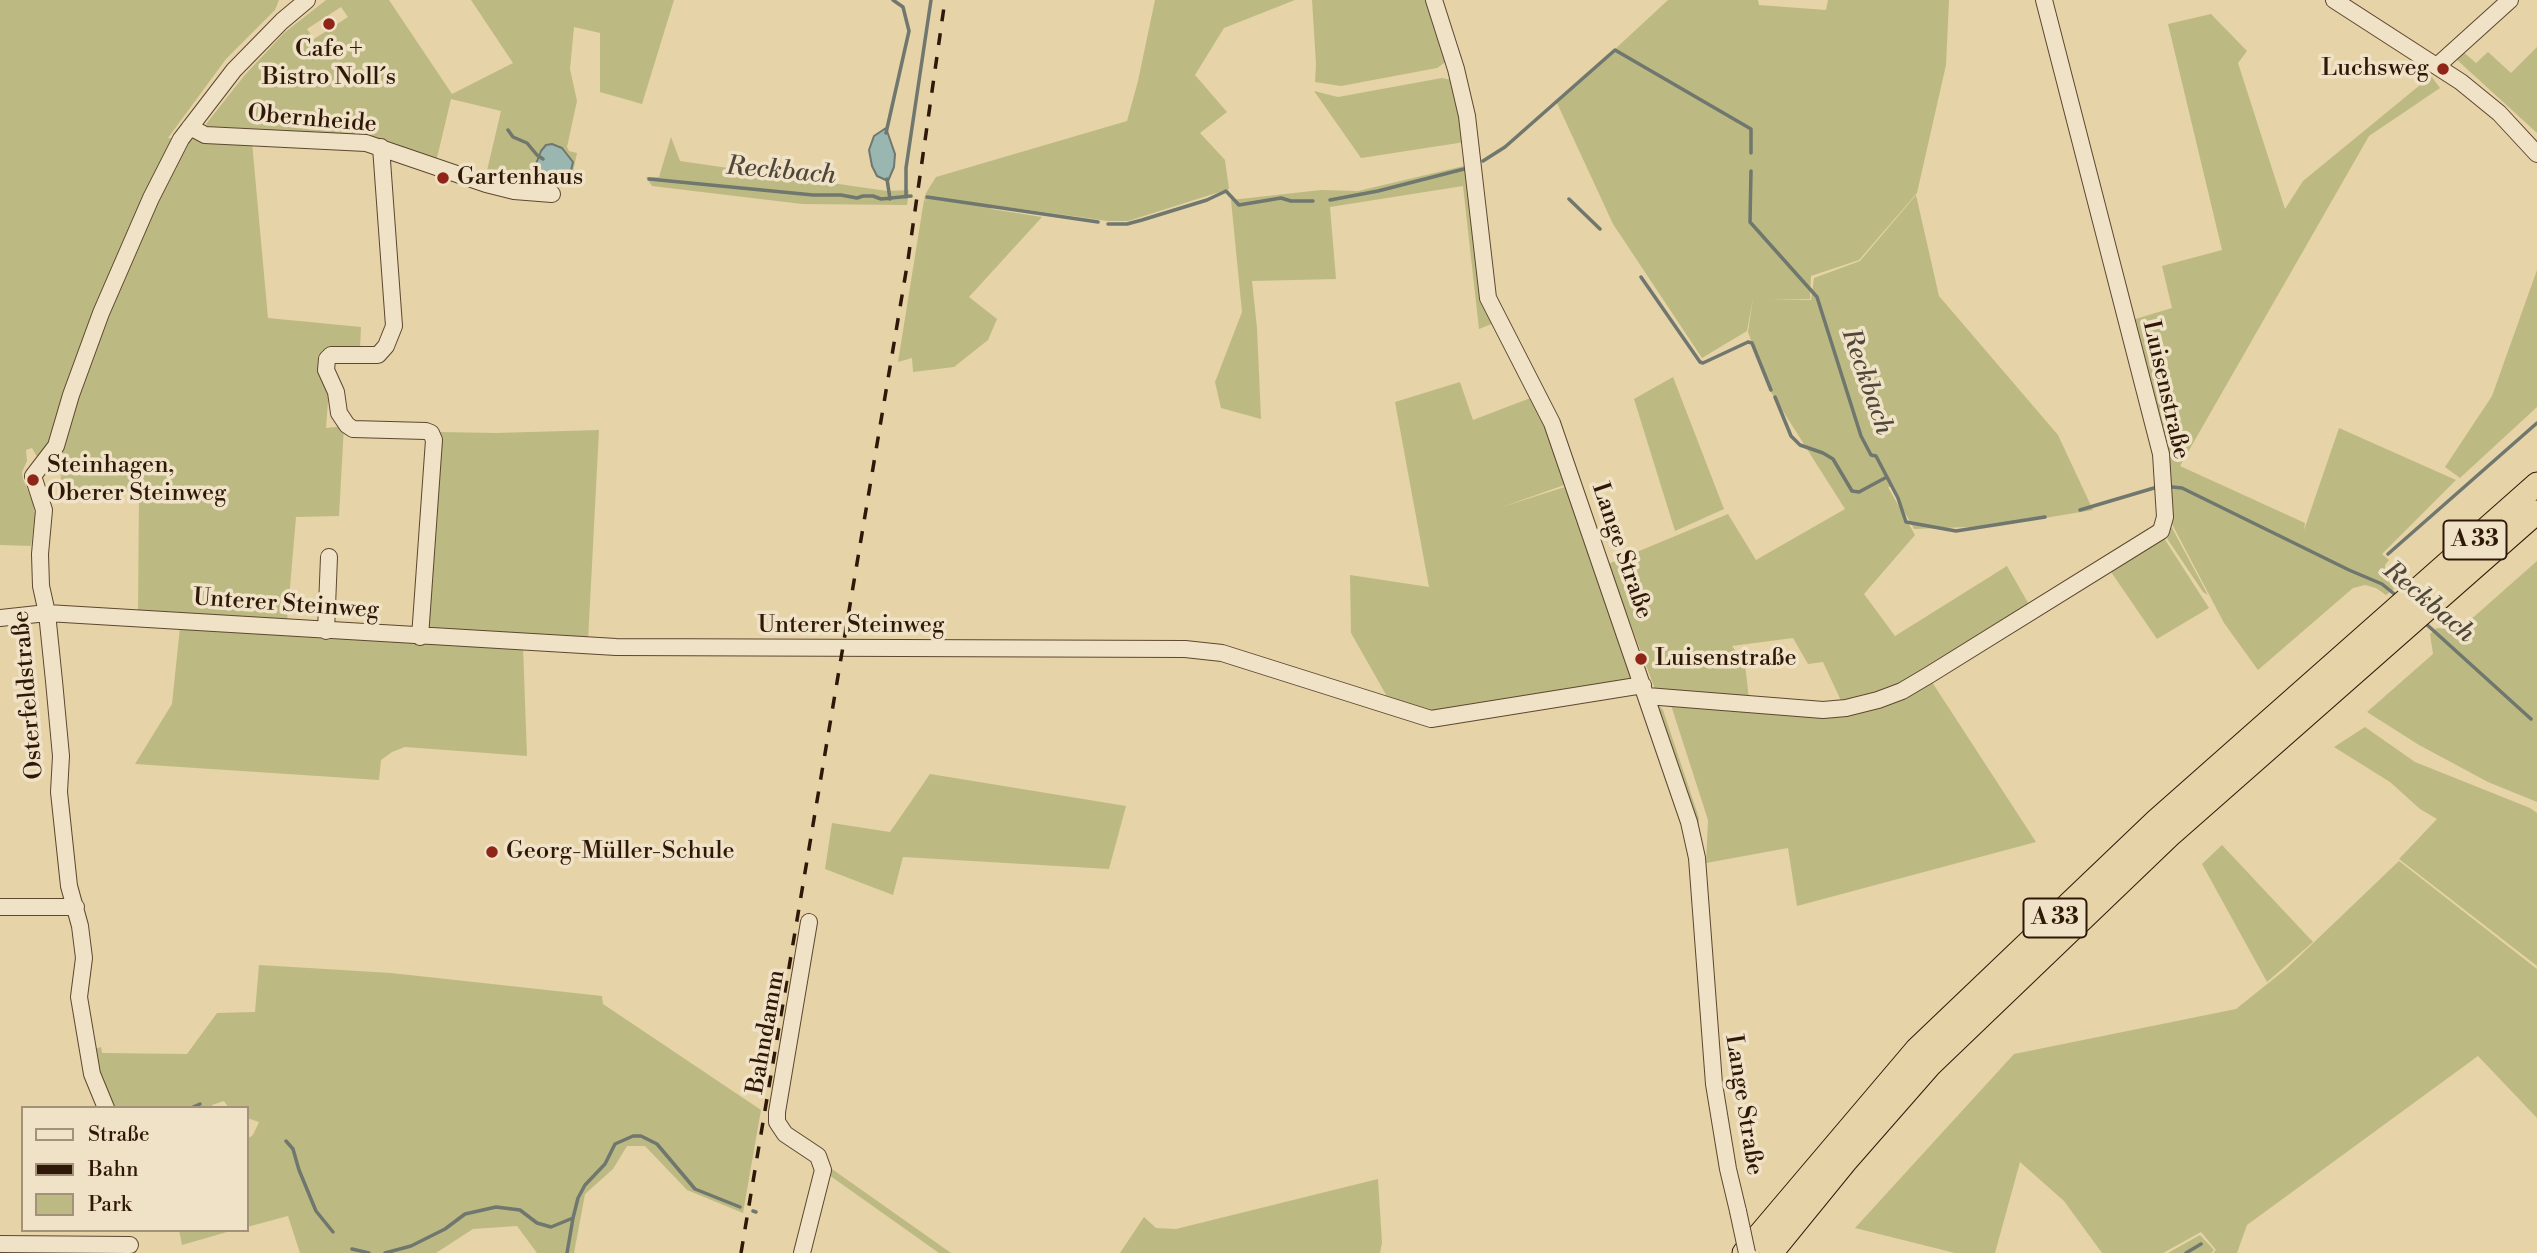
<!DOCTYPE html>
<meta charset="utf-8">
<style>
body{margin:0}
#map{position:relative;width:2537px;height:1253px;overflow:hidden;background:#e6d3a7;font-family:"Libre Bodoni",serif}
canvas{display:block}
.legend{position:absolute;left:21px;top:1106px;width:228px;height:126px;box-sizing:border-box;background:#efe2c6;border:2px solid #a3917a;margin:0;padding:9px 12px;list-style:none;font-size:21px;color:#301809}
.legend li{display:flex;align-items:center;gap:14px;height:35px}
.legend b{width:35px;border:2px solid #a3917a}
</style>
<div id="map">
<canvas width="2537" height="1253"></canvas>
<ul class="legend">
<li><b style="height:9px;background:#efe2c6"></b>Straße</li>
<li><b style="height:9px;background:#301809"></b>Bahn</li>
<li><b style="height:19px;background:#bcba82"></b>Park</li>
</ul>
</div>
<script>
const context = document.querySelector('canvas').getContext('2d');
context.lineJoin = 'round';
function paint(path, color) { context.fillStyle = color; context.fill(path, 'evenodd'); }
const shape = rows => new Path2D(rows.map(r => 'M' + r).join(''));
function trace(path, color, width, dash) { context.strokeStyle = color; context.lineWidth = width; context.lineCap = dash ? 'butt' : 'round'; context.setLineDash(dash || []); context.stroke(path); }
function write(font, color, halo, rows, align = 'center') {
  context.font = font + ' "Libre Bodoni",serif'; context.lineWidth = 7; context.setLineDash([]); context.textBaseline = 'middle'; context.strokeStyle = halo; context.fillStyle = color; for (const [text, x, y, turn = 0] of rows) {
    context.save(); context.translate(x, y); context.rotate((+turn || 0) * Math.PI / 180); context.textAlign = isNaN(turn) ? turn : align; if (halo) context.strokeText(text, 0, 0); context.fillText(text, 0, 0); context.restore();
  }
}
const green = shape([
 [0,0,279,0,275,10,226,59,168,138,252,142,268,318,361,327,360,349,332,349,326,428,344,426,339,516,296,517,287,622,138,614,139,491,60,488,63,448,37,457,32,448,26,450,27,461,22,472,23,479,33,503,35,515,31,546,0,545],
 [326,0,389,0,452,94,513,63,471,0,674,0,642,104,600,92,600,33,574,27,570,69,577,101,567,147,569,151,577,153,571,181,554,187,526,187,485,179,501,111,451,99,436,162,366,137,210,131,206,124,244,76,284,33],
 [341,7,348,17,314,39,307,29],
 [1155,0,1295,0,1224,28,1195,75,1227,112,1200,133,1225,160,1229,189,1128,221,1108,221,992,205,991,209,1042,217,969,297,997,319,988,340,954,367,913,372,912,358,898,362,924,200,927,201,924,199,926,193,936,177,1127,121,1138,81],
 [1312,0,1428,0,1447,61,1437,68,1341,86,1315,82,1316,64],
 [1668,0,1758,0,1759,5,1826,10,1828,0,1949,0,1946,65,1917,193,1859,260,1811,276,1810,299,1769,299,1811,300,1814,278,1860,261,1916,195,1939,296,2058,435,2093,510,1997,526,1914,529,1891,487,1888,487,1915,535,1864,594,1895,636,2007,566,2031,608,1901,688,1843,705,1823,662,1808,664,1793,638,1732,646,1745,664,1749,699,1656,692,1608,564,1728,514,1756,560,1845,509,1769,389,1748,332,1753,298,1747,331,1702,358,1613,224,1557,103],
 [2211,14,2247,51,2238,63,2285,209,2303,181,2431,76,2440,88,2369,136,2180,466,2305,523,2304,530,2339,428,2456,480,2382,554,2389,560,2385,565,2385,571,2394,589,2386,595,2376,588,2365,585,2353,588,2258,670,2224,623,2172,524,2165,456,2132,320,2172,308,2162,266,2222,250,2168,24],
 [2537,47,2537,133,2455,58,2461,50,2476,63,2488,52,2511,73],
 [1442,78,1452,80,1465,142,1361,158,1314,91,1338,97],
 [671,137,680,161,887,191,909,190,907,205,802,204,652,186,646,177,659,177],
 [1468,165,1494,323,1479,329,1463,186,1330,207,1336,279,1252,281,1257,328,1261,419,1221,408,1215,382,1242,312,1231,200,1321,190,1358,191],
 [2537,270,2537,407,2460,478,2445,467,2492,396],
 [1673,377,1724,509,1675,531,1634,399],
 [1460,382,1473,420,1533,397,1570,483,1502,507,1568,486,1632,680,1430,712,1389,700,1351,633,1350,575,1429,587,1395,402],
 [599,430,588,641,426,633,439,432,496,433],
 [2167,482,2171,526,2208,595,2203,592,2162,531],
 [2162,535,2209,608,2157,639,2109,569],
 [2537,561,2537,802,2488,782,2419,745,2367,712,2433,654,2430,634,2437,628,2459,630],
 [180,627,523,647,527,756,405,747,392,752,381,760,379,780,135,764,172,704],
 [1930,679,2036,842,1797,906,1788,848,1706,863,1708,820,1670,702,1819,713],
 [1656,702,1663,710,1699,818,1698,847,1654,703],
 [2365,727,2415,762,2530,808,2537,813,2537,966,2399,859,2437,819,2420,809,2390,782,2334,747],
 [930,774,1126,806,1109,869,903,857,893,895,825,869,832,823,890,832],
 [2222,845,2313,942,2267,982,2202,864],
 [2399,861,2537,969,2537,1118,2478,1056,2247,1225,2237,1253,2213,1253,2216,1250,2201,1232,2163,1253,2102,1253,2064,1201,2020,1162,1995,1253,1955,1253,1855,1228,2014,1054,2236,1009,2286,969],
 [259,965,391,973,602,996,603,1004,761,1110,743,1213,687,1190,645,1146,627,1146,613,1169,585,1194,574,1253,537,1253,517,1226,473,1229,436,1253,300,1253,288,1216,247,1227,247,1139,253,1135,259,1122,247,1118,247,1108,229,1108,224,1101,212,1105,213,1108,110,1108,92,1050,101,1047,102,1053,187,1054,217,1013,255,1012],
 [832,1169,951,1253,939,1253,829,1175],
 [1378,1179,1382,1243,1380,1253,1120,1253,1144,1217,1156,1228,1176,1229],
 [179,1230,234,1230,182,1245],
 [2200,1235,2214,1250,2211,1253,2168,1253]
]);
const water = shape([
 [886,128,895,154,894,167,888,181,877,176,872,166,869,150,874,136,886,128],
 [552,144,562,148,573,162,570,175,556,182,541,177,534,169,541,151,546,145,552,144]
]);
const stream = shape([
 [508,130,513,137,527,143,537,155,543,159],
 [886,133,909,31,903,7,893,0],
 [1483,161,1505,147,1615,50,1751,129,1751,153],
 [1751,171,1750,222,1817,297,1861,436,1871,455,1876,456,1898,498,1906,522,1956,531,2045,517],
 [649,179,813,195,841,195,857,198,863,196,873,196,881,199,911,196],
 [887,179,890,199],
 [906,197,906,168,931,0],
 [927,197,1098,222],
 [1569,199,1600,229],
 [1330,200,1378,191,1464,169],
 [1108,224,1127,224,1142,220,1207,200,1226,191,1239,205,1281,198,1291,201,1313,201],
 [1641,277,1700,362,1703,363,1748,342,1752,343,1771,390],
 [1775,397,1791,436,1800,445,1823,453,1833,459,1852,491,1859,492,1885,478],
 [2172,487,2182,488,2349,570,2382,584,2398,597],
 [2080,510,2154,488],
 [2388,554,2537,423],
 [2424,622,2531,719],
 [191,1108,200,1104],
 [286,1141,293,1149,299,1170,316,1211,333,1232],
 [753,1211,756,1212],
 [352,1249,369,1253],
 [385,1253,411,1246,445,1229,465,1214,496,1207,520,1210,537,1223,551,1227,573,1218,578,1198,585,1185,605,1164,615,1144,633,1136,641,1136,657,1144,695,1189,740,1207],
 [567,1253,573,1218],
 [2186,1253,2201,1244]
]);
const minor = shape([
 [1434,0,1456,69,1467,116,1488,298,1552,423,1689,822,1697,858,1714,1084,1728,1169,1738,1211],
 [2334,0,2461,82,2499,113,2537,154],
 [2437,66,2510,0],
 [190,127,205,135,366,143,486,184,514,191,552,194],
 [381,147,394,326,386,346,378,355,331,355,327,359,326,370,336,392,339,413,347,425,353,429,426,431,431,433,434,440,420,637],
 [0,618,47,613,616,647,1185,649,1222,653,1431,719,1643,685],
 [326,631,329,557],
 [1647,696,1823,710,1846,708,1878,700,1902,691,1929,675,2161,531,2165,517,2161,454,2044,0],
 [0,907,76,907],
 [106,1108,92,1074,79,997,84,958,80,926,69,886,59,792,61,756,54,681,47,613,41,586,40,554,44,510,33,476,56,446,71,395,101,313,151,198,181,139,234,70,282,21,307,0],
 [0,1244,130,1245],
 [802,1253,823,1170,818,1156,785,1134,777,1122,777,1112,809,922]
]);
const highway = shape([
 [1744,1253,1917,1049,2157,820,2537,484],
 [1771,1253,1845,1162,1930,1065,2171,834,2537,512]
]);
const rail = shape([
 [741,1253,908,260,945,0]
]);
const minorBridge = shape([
 [1738,1211,1747,1253]
]);
const markers = [
 [329,24,7,"#8f2418"],
 [2443,69,7,"#8f2418"],
 [443,178,7,"#8f2418"],
 [33,480,7,"#8f2418"],
 [1641,659,7,"#8f2418"],
 [492,852,7,"#8f2418"]
];
const shields = [
 [2475,540,63],
 [2055,918,63]
];
const shieldNames = [
 ["A 33",2475,540],
 ["A 33",2055,918]
];
const poiNames = [
 ["Cafe +",329,50,"center"],
 ["Bistro Noll´s",329,78,"center"],
 ["Luchsweg",2429,69,"right"],
 ["Gartenhaus",457,178],
 ["Steinhagen,",47,466],
 ["Oberer Steinweg",47,494],
 ["Luisenstraße",1655,659],
 ["Georg-Müller-Schule",506,852]
];
const streetNames = [
 ["Obernheide",312,120,5],
 ["Luisenstraße",2165,390,77],
 ["Lange Straße",1621,551,71],
 ["Unterer Steinweg",286,605,4],
 ["Unterer Steinweg",851,626],
 ["Osterfeldstraße",29,695,-95],
 ["Bahndamm",767,1032,-80],
 ["Lange Straße",1743,1105,81]
];
const waterNames = [
 ["Reckbach",781,172,5],
 ["Reckbach",1866,382,71],
 ["Reckbach",2428,603,40]
];
paint(green, '#bcba82');
paint(water, '#99b6b1');
trace(water, '#6f776e', 2);
trace(stream, '#6f776e', 3.5);
trace(minor, '#5e4730', 18);
trace(highway, '#301809', 25);
trace(minor, '#efe2c6', 16);
trace(highway, '#e6d3a7', 23);
trace(rail, '#301809', 3.5, [12, 12]);
trace(minorBridge, '#5e4730', 18, []);
trace(minorBridge, '#efe2c6', 16);
for (const [x, y, r, color] of markers) { const dot = new Path2D(); dot.arc(x, y, r, 0, 2 * Math.PI); context.fillStyle = color; context.fill(dot); trace(dot, '#efe2c6', 2.5); }
for (const [x, y, w] of shields) { const box = new Path2D(); box.roundRect(x - w / 2, y - 19.5, w, 39, 5); context.fillStyle = '#efe2c6'; context.fill(box); trace(box, '#301809', 2); }
write('bold 23px', '#301809', null, shieldNames);
write('24px', '#301809', '#efe2c6', poiNames, 'left');
write('24px', '#301809', '#efe2c6', streetNames);
write('italic 26px', '#50473b', '#efe2c6', waterNames);
</script>
